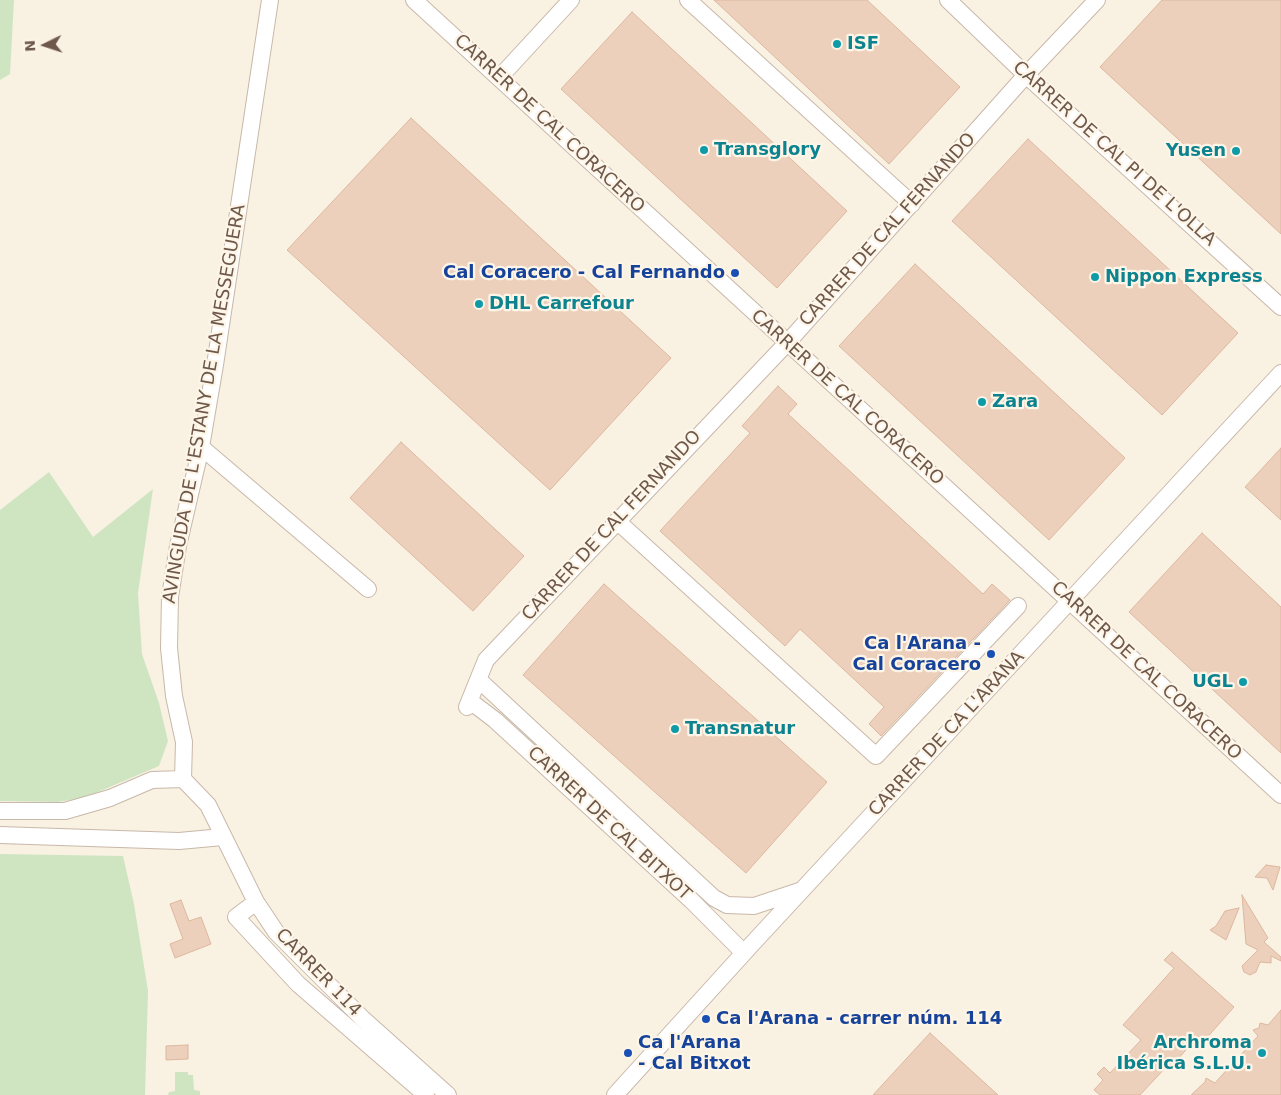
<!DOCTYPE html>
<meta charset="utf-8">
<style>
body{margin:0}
#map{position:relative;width:1281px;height:1095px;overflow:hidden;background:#f9f1e1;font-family:"DejaVu Sans",sans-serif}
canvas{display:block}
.north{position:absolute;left:20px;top:20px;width:50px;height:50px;-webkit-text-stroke:4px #fdf5e7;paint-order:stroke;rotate:266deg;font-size:14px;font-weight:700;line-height:20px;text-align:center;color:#6e584b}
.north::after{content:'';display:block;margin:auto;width:18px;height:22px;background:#6e584b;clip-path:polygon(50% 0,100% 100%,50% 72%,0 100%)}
</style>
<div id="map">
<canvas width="1281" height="1095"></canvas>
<div class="north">N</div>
</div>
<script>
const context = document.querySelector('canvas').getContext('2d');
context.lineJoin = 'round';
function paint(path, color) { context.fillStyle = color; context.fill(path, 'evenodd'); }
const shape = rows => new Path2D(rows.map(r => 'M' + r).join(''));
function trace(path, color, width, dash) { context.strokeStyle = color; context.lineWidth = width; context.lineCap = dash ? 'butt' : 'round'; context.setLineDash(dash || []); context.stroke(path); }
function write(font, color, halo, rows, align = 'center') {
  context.font = font + ' "DejaVu Sans",sans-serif'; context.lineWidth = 4.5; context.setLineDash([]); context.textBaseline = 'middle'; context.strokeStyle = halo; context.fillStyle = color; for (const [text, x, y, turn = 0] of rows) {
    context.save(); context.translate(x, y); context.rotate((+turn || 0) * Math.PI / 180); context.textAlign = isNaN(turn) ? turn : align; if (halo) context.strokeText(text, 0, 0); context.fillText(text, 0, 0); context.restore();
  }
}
const green = shape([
 [0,0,14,0,10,74,0,80],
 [49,472,93,537,153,489,138,593,142,654,159,703,168,741,159,766,84,798,57,802,0,801,0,510],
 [0,854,123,856,134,904,148,991,145,1095,0,1095],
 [175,1072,188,1072,188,1075,193,1075,194,1090,200,1091,200,1095,168,1095,169,1092,175,1091]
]);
const building = shape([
 [714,0,867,0,960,87,889,164,714,0],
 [1162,0,1281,0,1281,234,1100,67,1162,0],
 [632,12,847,211,777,288,561,89,632,12],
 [411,118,671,358,550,490,287,250,411,118],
 [1028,139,1238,333,1162,415,952,221,1028,139],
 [915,264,1125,458,1049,540,839,346,915,264],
 [778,386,797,404,788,414,983,594,992,584,1010,600,881,736,869,724,884,707,800,629,785,646,660,531,750,433,742,426,778,386],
 [401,442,524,556,473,611,350,498,401,442],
 [1281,448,1281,520,1245,487,1281,448],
 [1202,533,1281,607,1281,753,1129,612,1202,533],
 [604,584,827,782,746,873,523,675,604,584],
 [1266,865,1280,867,1273,890,1267,878,1255,877,1266,865],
 [1242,895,1268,938,1264,942,1281,957,1281,961,1271,956,1271,963,1260,962,1256,972,1250,975,1244,972,1242,966,1258,950,1246,944,1242,895],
 [181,900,189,921,201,917,211,944,175,958,170,944,183,939,170,904,181,900],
 [1239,908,1226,940,1210,930,1216,926,1225,911,1239,908],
 [1172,952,1234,1007,1204,1041,1198,1036,1171,1067,1168,1065,1140,1095,1100,1095,1094,1090,1103,1080,1097,1074,1104,1067,1110,1073,1141,1040,1123,1025,1174,968,1164,960,1172,952],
 [1281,1010,1281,1095,1191,1095,1205,1082,1206,1078,1215,1083,1232,1064,1230,1058,1237,1059,1258,1036,1253,1030,1259,1028,1260,1023,1268,1025,1281,1010],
 [930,1033,998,1095,873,1095,930,1033],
 [188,1045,188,1059,166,1060,166,1046,188,1045]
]);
const minor = shape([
 [414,0,1281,795],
 [688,0,912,204],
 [948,0,1026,75,1281,307],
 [499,78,571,0],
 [201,447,368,589],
 [617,521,876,756,1018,606],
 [479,680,714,898,727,905,754,906,802,890],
 [470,701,495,720,691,900,744,953],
 [467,707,486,660,788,342,1026,75,1097,0],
 [183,779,184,742,174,696,169,648,170,597,178,546,201,447,215,365,270,0],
 [183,779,208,805,256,902,276,932,363,1019,448,1095],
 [0,811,65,811,110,798,152,780,183,779],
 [0,835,179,841,223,837],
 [256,902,236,917,298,984,426,1095],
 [615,1095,752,944,1281,373]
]);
const markers = [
 [837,44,5,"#0f9aa8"],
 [704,150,5,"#0f9aa8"],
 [1236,151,5,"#0f9aa8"],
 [735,273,5,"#1a4fb4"],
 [1095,277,5,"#0f9aa8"],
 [479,304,5,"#0f9aa8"],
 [982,402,5,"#0f9aa8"],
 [991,654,5,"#1a4fb4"],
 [1243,682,5,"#0f9aa8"],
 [675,729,5,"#0f9aa8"],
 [706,1019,5,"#1a4fb4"],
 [628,1053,5,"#1a4fb4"],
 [1262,1053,5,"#0f9aa8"]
];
const cultureNames = [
 ["ISF",847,44],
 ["Transglory",714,150],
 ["Yusen",1226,151,"right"],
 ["Nippon Express",1105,277],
 ["DHL Carrefour",489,304],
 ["Zara",992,402],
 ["UGL",1233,682,"right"],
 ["Transnatur",685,729],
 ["Archroma",1252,1043,"right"],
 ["Ibérica S.L.U.",1252,1064,"right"]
];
const streetNames = [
 ["CARRER DE CAL CORACERO",549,124,43],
 ["CARRER DE CAL PI DE L'OLLA",1114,154,42],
 ["CARRER DE CAL FERNANDO",888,230,-48],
 ["CARRER DE CAL CORACERO",847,398,42],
 ["AVINGUDA DE L'ESTANY DE LA MESSEGUERA",205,404,-80],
 ["CARRER DE CAL FERNANDO",612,526,-47],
 ["CARRER DE CAL CORACERO",1146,671,43],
 ["CARRER DE CA L'ARANA",947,734,-47],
 ["CARRER DE CAL BITXOT",609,824,43],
 ["CARRER 114",318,973,46]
];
const transitNames = [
 ["Cal Coracero - Cal Fernando",725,273],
 ["Ca l'Arana -",981,644],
 ["Cal Coracero",981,665],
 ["Ca l'Arana - carrer núm. 114",716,1019,"left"],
 ["Ca l'Arana",638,1043,"left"],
 ["- Cal Bitxot",638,1064,"left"]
];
paint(green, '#cfe5c2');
paint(building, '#ecd0bc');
trace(building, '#ddb79e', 1);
trace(minor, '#c8b8aa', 18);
trace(minor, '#fff', 16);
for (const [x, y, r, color] of markers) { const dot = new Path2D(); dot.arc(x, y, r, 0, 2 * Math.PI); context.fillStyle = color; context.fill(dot); trace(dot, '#fdf5e7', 2); }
write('bold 18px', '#0d838f', '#fdf5e7', cultureNames, 'left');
write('18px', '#6e584b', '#fdf5e7', streetNames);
write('bold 18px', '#164399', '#fdf5e7', transitNames, 'right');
</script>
